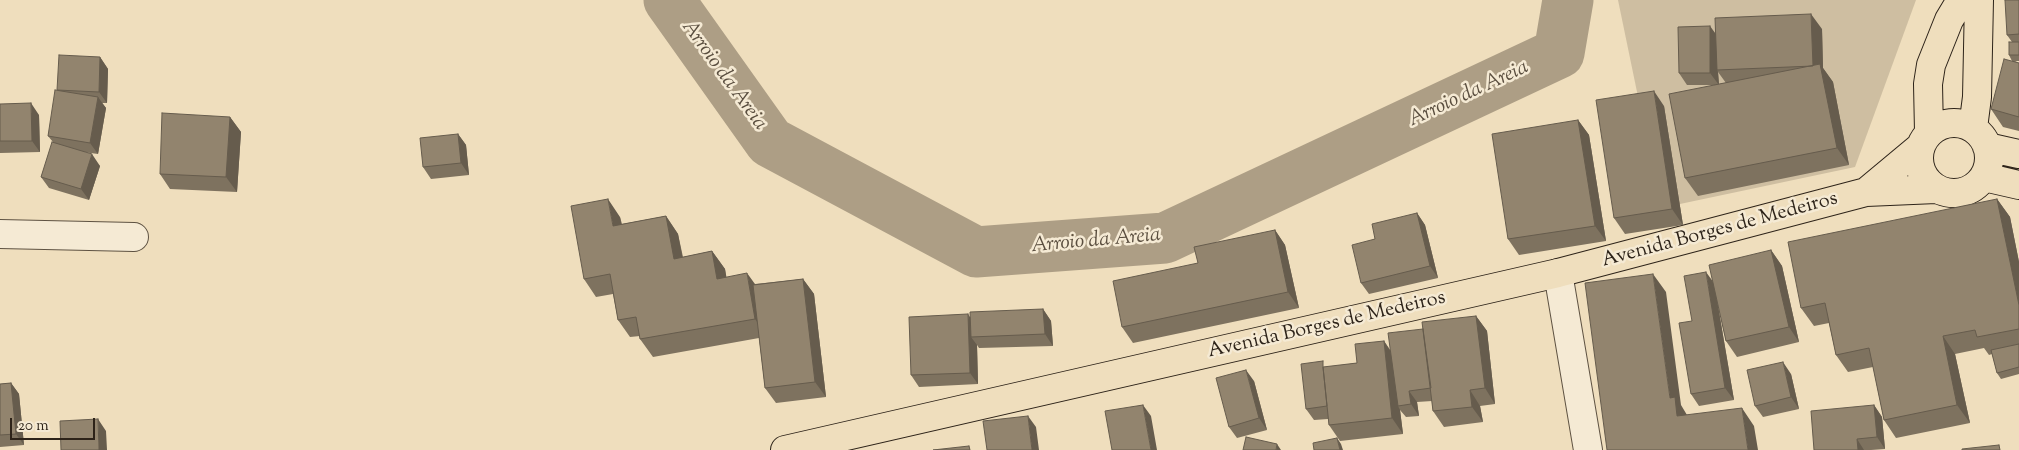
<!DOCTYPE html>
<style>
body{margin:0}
#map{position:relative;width:2019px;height:450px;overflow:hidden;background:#efdebd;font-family:"Sorts Mill Goudy",serif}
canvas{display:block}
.scale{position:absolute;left:10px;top:418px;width:85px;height:22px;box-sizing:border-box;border:2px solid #2d2319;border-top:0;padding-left:6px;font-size:15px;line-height:18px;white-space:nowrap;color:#2d2319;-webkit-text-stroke:4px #f5ead4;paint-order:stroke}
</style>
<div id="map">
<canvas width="2019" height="450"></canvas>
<div class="scale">20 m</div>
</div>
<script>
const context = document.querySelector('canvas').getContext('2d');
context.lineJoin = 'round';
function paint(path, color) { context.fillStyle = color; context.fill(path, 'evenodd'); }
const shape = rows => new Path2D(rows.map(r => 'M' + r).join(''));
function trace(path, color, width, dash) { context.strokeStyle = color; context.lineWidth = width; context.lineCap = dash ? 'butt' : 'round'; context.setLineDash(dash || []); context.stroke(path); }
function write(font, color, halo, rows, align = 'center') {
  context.font = font + ' "Sorts Mill Goudy",serif'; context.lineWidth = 5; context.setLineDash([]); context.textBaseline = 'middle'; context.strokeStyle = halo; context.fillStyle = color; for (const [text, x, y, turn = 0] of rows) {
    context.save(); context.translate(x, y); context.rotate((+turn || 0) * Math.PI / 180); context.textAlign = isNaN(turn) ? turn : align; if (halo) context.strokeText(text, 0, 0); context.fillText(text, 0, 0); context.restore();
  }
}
const green = shape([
 [1618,0,1916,0,1855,167,1661,208]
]);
const river = shape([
 [669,0,770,142,976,252,1165,238,1559,53,1568,0]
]);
const minor = shape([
 [0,234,134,237],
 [1558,273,1588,450]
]);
const major = shape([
 '1919 158a35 35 0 1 1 70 0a35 35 0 1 1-70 0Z',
 [1973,128,1977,97,1979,0],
 [1929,132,1928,84,1931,65,1949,20,1961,0],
 [1987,147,2019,154],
 [1984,177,2019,185],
 [1866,192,1920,147],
 [785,450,1558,273,1866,192,1936,189]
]);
const wall = shape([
 [2019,0,2019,61,2015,61,2019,63,2019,131,2003,127,1991,109,2012,61,2009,55,2012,42,2007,35],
 [1822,29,1823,68,1833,82,1849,165,1698,196,1685,178,1717,85,1687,85,1679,73,1715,34],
 [1718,72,1726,83,1719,84],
 [100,57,108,69,107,103,102,103,106,108,98,154,83,152,100,166,89,200,49,188,41,177,53,142,48,136,58,90],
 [0,104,39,115,40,152,0,153],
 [1664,106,1683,225,1625,234,1614,218],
 [230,117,241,132,237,192,170,189,160,174],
 [1578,120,1589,135,1606,241,1519,255,1508,239],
 [458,134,466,145,469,175,431,179,423,167],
 [1997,199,2010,217,2019,262,2019,374,2001,379,1997,373,1992,354,1989,355,1984,348,1955,354,1970,423,1896,438,1884,420,1873,367,1848,372,1836,355,1829,323,1814,326,1801,308],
 [1417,213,1425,225,1438,278,1369,294,1361,283,1375,239],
 [666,216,678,234,683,257,712,251,725,269,726,277,755,284,803,279,814,294,826,397,776,403,765,388,759,338,653,357,640,339,640,336,630,337,618,320,613,294,596,297,584,279,620,217,622,224],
 [1275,230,1285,245,1299,308,1133,343,1122,327,1198,263],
 [1771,250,1782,266,1799,342,1737,357,1726,341,1717,299,1734,400,1699,406,1691,394,1692,321,1713,281],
 [1043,309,1051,321,1053,346,979,348,977,345,978,384,919,387,911,375,970,317],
 [1476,316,1487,331,1495,404,1480,406,1483,422,1444,427,1433,411,1432,401,1417,402,1419,416,1406,417,1400,410,1403,434,1340,441,1329,425,1328,419,1314,420,1306,409,1327,367,1357,363,1384,341,1391,351,1423,329],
 [1791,374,1799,409,1763,417,1755,406],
 [1254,381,1267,430,1237,438,1229,427],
 [11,383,19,394,24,445,0,447,0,384],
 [1874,405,1882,417,1885,449,1871,450,1814,450]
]);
const shadedWall = shape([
 [1811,14,1822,29,1823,68,1833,82,1849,165,1837,148,1813,66],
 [1710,26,1718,37,1717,70,1718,72,1719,85,1710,73],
 [100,57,108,69,107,103,99,92],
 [1654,91,1664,106,1683,225,1672,209],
 [98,97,106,108,98,154,90,143],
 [31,103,39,115,40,152,32,141],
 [230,117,241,132,237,192,226,177],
 [1578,120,1589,135,1606,241,1595,226],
 [458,134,466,145,469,175,461,163],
 [92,154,100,166,89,200,81,189],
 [608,199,620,217,625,244,613,226],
 [1997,199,2010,217,2019,262,2019,305],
 [1417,213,1425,225,1438,278,1430,266],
 [666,216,678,234,686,276,674,259],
 [1275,230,1285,245,1299,308,1288,292],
 [1771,250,1782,266,1799,342,1789,327],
 [712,251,725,269,730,297,717,279],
 [1706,272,1714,283,1734,400,1725,388],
 [747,273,760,291,767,336,755,319],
 [1653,274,1666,292,1681,405,1687,415,1690,434,1677,416,1670,398],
 [803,279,814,294,826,397,815,382],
 [1043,309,1051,321,1053,346,1045,334],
 [968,314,976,326,971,337,977,345,978,384,970,373],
 [1476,316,1487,331,1495,404,1485,388],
 [1943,336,1955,354,1970,423,1957,405],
 [1384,341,1394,357,1398,406,1400,410,1403,434,1392,418],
 [1783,362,1791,374,1799,409,1791,397],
 [1246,370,1254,381,1267,430,1259,418],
 [11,383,19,394,24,445,16,434],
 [1470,390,1480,406,1483,422,1472,407],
 [1409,391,1417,402,1419,416,1411,404],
 [1143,405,1151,416,1157,450,1151,450],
 [1874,405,1882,417,1885,449,1877,437],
 [1742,408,1754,426,1758,450,1748,450],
 [1028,416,1036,427,1039,450,1032,450],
 [98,419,106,431,107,450,99,450],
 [1337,438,1341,444,1343,450,1340,450],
 [1857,439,1864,450,1858,450],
 [1277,444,1281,450,1276,450]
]);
const building = shape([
 [2005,0,2019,0,2019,34,2007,35,2005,0],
 [1811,14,1813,66,1717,70,1715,18,1811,14],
 [1710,26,1710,73,1679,73,1678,27,1710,26],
 [2009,42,2019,42,2019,55,2009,55,2009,42],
 [59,55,100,57,99,92,57,90,59,55],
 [2004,59,2019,63,2019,117,1991,109,2004,59],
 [1820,64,1837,148,1685,178,1669,94,1820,64],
 [55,90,98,97,90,143,48,136,55,90],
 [1654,91,1672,209,1614,218,1596,100,1654,91],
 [31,103,32,141,0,141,0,104,31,103],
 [162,113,230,117,226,177,160,174,162,113],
 [1578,120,1595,226,1508,239,1492,134,1578,120],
 [458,134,461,163,423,167,420,138,458,134],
 [52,142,92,154,81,189,41,177,52,142],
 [608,199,613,226,666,216,674,259,712,251,717,279,747,273,755,319,640,339,636,317,618,320,610,274,584,279,571,206,608,199],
 [1997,199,2019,305,2019,329,1977,337,1975,330,1943,336,1957,405,1884,420,1869,348,1836,355,1825,303,1801,308,1788,242,1997,199],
 [1417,213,1430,266,1361,283,1352,245,1375,239,1372,224,1417,213],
 [1275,230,1288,292,1122,327,1113,281,1198,263,1194,247,1275,230],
 [1771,250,1789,327,1726,341,1709,265,1771,250],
 [1706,272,1725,388,1691,394,1679,323,1692,321,1684,276,1706,272],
 [1653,274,1670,398,1675,397,1677,416,1742,408,1748,450,1607,450,1585,283,1653,274],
 [803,279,815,382,765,388,753,285,803,279],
 [1043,309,1045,334,971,337,970,312,1043,309],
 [968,314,970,373,911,375,909,317,968,314],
 [1476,316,1485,388,1470,390,1472,407,1433,411,1422,322,1476,316],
 [1423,329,1431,388,1409,391,1411,404,1398,406,1388,333,1423,329],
 [1384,341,1392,418,1329,425,1323,367,1357,363,1355,344,1384,341],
 [2019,344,2019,367,1997,373,1991,350,2019,344],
 [1323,361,1323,367,1327,406,1306,409,1301,364,1323,361],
 [1783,362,1791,397,1755,406,1747,370,1783,362],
 [1246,370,1259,418,1229,427,1216,378,1246,370],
 [11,383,16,434,0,435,0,384,11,383],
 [1143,405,1151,450,1112,450,1105,411,1143,405],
 [1874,405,1877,437,1857,439,1858,450,1814,450,1811,411,1874,405],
 [1028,416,1032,450,987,450,983,421,1028,416],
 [98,419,99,450,61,450,60,421,98,419],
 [1246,437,1277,444,1276,450,1243,450,1246,437],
 [1337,438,1340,450,1314,450,1313,443,1337,438],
 [1999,445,2000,450,1962,450,1962,449,1999,445],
 [969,446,970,450,933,450,969,446]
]);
const streetNames = [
 ["Avenida Borges de Medeiros",1720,231,-15],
 ["Avenida Borges de Medeiros",1327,326,-13]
];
const waterNames = [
 ["Arroio da Areia",723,76,54],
 ["Arroio da Areia",1469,95,-25],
 ["Arroio da Areia",1096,242,-5]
];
paint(green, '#cebea1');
trace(river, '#ad9e85', 51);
trace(minor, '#5e5242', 30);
trace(major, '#2d2319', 30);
trace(minor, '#f5ead4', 28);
trace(major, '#efdebd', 28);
paint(wall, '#7e725f');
paint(shadedWall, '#665c4d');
paint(building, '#92846e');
trace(building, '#665c4d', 1);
write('20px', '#2d2319', '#f5ead4', streetNames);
write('italic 21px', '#5a4e3f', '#f5ead4', waterNames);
</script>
